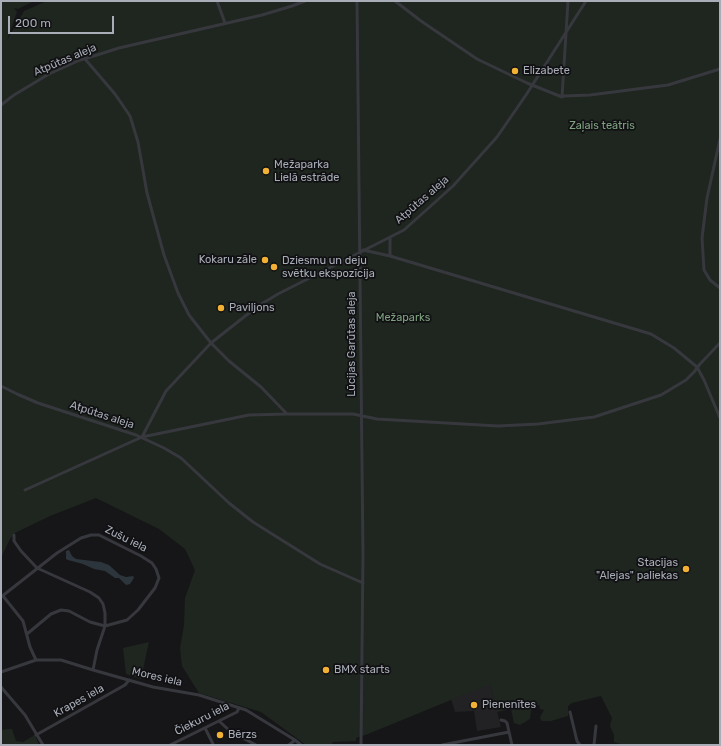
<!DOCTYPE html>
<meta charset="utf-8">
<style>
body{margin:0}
#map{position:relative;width:721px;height:746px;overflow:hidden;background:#161618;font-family:Rubik,sans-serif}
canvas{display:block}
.frame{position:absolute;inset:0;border:2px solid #a8adb8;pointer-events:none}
.scale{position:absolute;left:8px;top:16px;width:106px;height:18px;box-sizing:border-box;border:2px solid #a8adb8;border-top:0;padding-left:5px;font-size:12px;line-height:14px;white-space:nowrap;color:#a8adb8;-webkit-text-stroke:3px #111113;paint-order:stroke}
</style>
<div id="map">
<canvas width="721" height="746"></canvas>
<div class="frame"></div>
<div class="scale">200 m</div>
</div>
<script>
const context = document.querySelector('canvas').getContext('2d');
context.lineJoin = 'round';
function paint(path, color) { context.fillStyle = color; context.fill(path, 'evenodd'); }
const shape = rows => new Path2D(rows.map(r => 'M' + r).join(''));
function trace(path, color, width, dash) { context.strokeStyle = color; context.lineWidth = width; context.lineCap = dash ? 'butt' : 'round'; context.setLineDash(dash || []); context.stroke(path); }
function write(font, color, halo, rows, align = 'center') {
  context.font = font + ' Rubik,sans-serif'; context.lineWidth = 3.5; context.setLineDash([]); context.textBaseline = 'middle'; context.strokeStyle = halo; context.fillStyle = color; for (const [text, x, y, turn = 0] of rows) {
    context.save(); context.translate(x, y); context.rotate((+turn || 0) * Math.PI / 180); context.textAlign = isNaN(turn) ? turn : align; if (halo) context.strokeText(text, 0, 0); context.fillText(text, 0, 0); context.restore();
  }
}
const built = shape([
 [490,683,501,727,477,731,474,711,455,712,451,699]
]);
const green = shape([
 [1,1,34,1,18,9,14,8,17,12,7,40,24,11,47,1,720,1,720,745,624,745,614,742,614,735,610,726,612,718,601,696,572,703,568,706,568,716,551,721,542,721,540,718,541,715,544,710,540,709,539,705,535,705,535,709,531,710,530,719,520,725,514,723,511,709,497,712,490,684,368,734,356,738,356,741,333,742,331,745,306,745,261,712,199,693,182,666,180,648,184,625,185,598,195,570,185,549,159,529,96,498,50,516,15,533,10,539,1,558,1,50,2,48,1,48],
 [149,642,141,679,126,674,123,648],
 [8,729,12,729,16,741,23,742,35,735,39,745,1,745,1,730]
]);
const water = shape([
 [69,550,72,556,76,559,101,562,109,565,120,575,126,577,133,576,134,578,130,584,126,585,119,578,115,578,105,571,94,569,83,564,68,560,66,559,66,551]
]);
const street = shape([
 [217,1,225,23],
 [357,1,363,554,361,745],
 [395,1,421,21,477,59,527,83,562,97,564,96,590,95,668,85,720,69],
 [85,59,115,94,130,116,138,142,147,193,164,255,178,293,189,315,211,343,229,361,261,387,287,414],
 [562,97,568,1],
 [1,105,14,95,49,74,80,60,97,55,119,48,262,15,292,6,305,1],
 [720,139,707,198,702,238,704,270,710,280,720,288],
 [390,237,390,256],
 [363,250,390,256,651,334,674,348,697,367,704,380,720,418],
 [1,386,17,394,38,403,136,435,164,448,181,458,229,503,253,522,320,564,363,583],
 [142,437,166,391,211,343,230,328,258,306,278,294,404,230,453,186,497,137,526,95,586,1],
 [25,490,142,437,249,415,287,414,353,414,377,419,498,426,538,424,594,417,661,395,686,380,694,372,700,364,720,343],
 [14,535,14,541,21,551,37,568,90,592,99,598,103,604,105,613,105,626,97,650,93,670],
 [3,596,23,621,30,647,36,660],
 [1,597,57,553,81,538,91,535,99,535,141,556,152,563,156,569,159,578,155,588,138,610,127,620,105,626,90,622,69,611,61,610,51,614,27,634],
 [1,672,36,660,61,660,93,670,153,687,199,695,246,710,295,740,301,745],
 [1,687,25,715,43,745],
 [570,712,577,741,580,745],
 [501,720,505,721,507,723,512,745],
 [219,721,230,731,256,745],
 [205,728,213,744],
 [36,735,125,685,129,680],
 [170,745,237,712,239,708],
 [289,745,295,740],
 [442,745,509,732],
 [594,745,596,726]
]);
const markers = [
 [515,71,4,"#f2b134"],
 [266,171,4,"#f2b134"],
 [265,260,4,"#f2b134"],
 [274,267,4,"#f2b134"],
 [221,308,4,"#f2b134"],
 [686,569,4,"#f2b134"],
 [326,670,4,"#f2b134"],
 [474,705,4,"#f2b134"],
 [220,735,4,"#f2b134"]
];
const streetNames = [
 ["Atpūtas aleja",65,60,-23],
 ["Atpūtas aleja",422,200,-41],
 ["Lūcijas Garūtas aleja",352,344,-90],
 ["Atpūtas aleja",102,415,18],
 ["Zušu iela",126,539,26],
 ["Mores iela",157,677,13],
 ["Krapes iela",79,701,-29],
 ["Čiekuru iela",202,719,-27]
];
const poiNames = [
 ["Elizabete",523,71],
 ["Mežaparka",274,165],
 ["Lielā estrāde",274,178],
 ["Kokaru zāle",257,260,"right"],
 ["Dziesmu un deju",282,261],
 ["svētku ekspozīcija",282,274],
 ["Paviljons",229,308],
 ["Stacijas",678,563,"right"],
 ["\"Alejas\" paliekas",678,576,"right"],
 ["BMX starts",334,670],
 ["Pienenītes",482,705],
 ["Bērzs",228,735]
];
const parkNames = [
 ["Zaļais teātris",602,126],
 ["Mežaparks",403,318]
];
paint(built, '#222225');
paint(green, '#1e261f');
paint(water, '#2c353c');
trace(street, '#37383d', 3);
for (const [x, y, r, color] of markers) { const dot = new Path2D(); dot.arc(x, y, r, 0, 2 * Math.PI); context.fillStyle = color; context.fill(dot); trace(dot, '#111113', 1.5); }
write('11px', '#a8adb8', '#111113', streetNames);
write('11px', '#a8adb8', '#111113', poiNames, 'left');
write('11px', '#7fa381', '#111113', parkNames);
</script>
